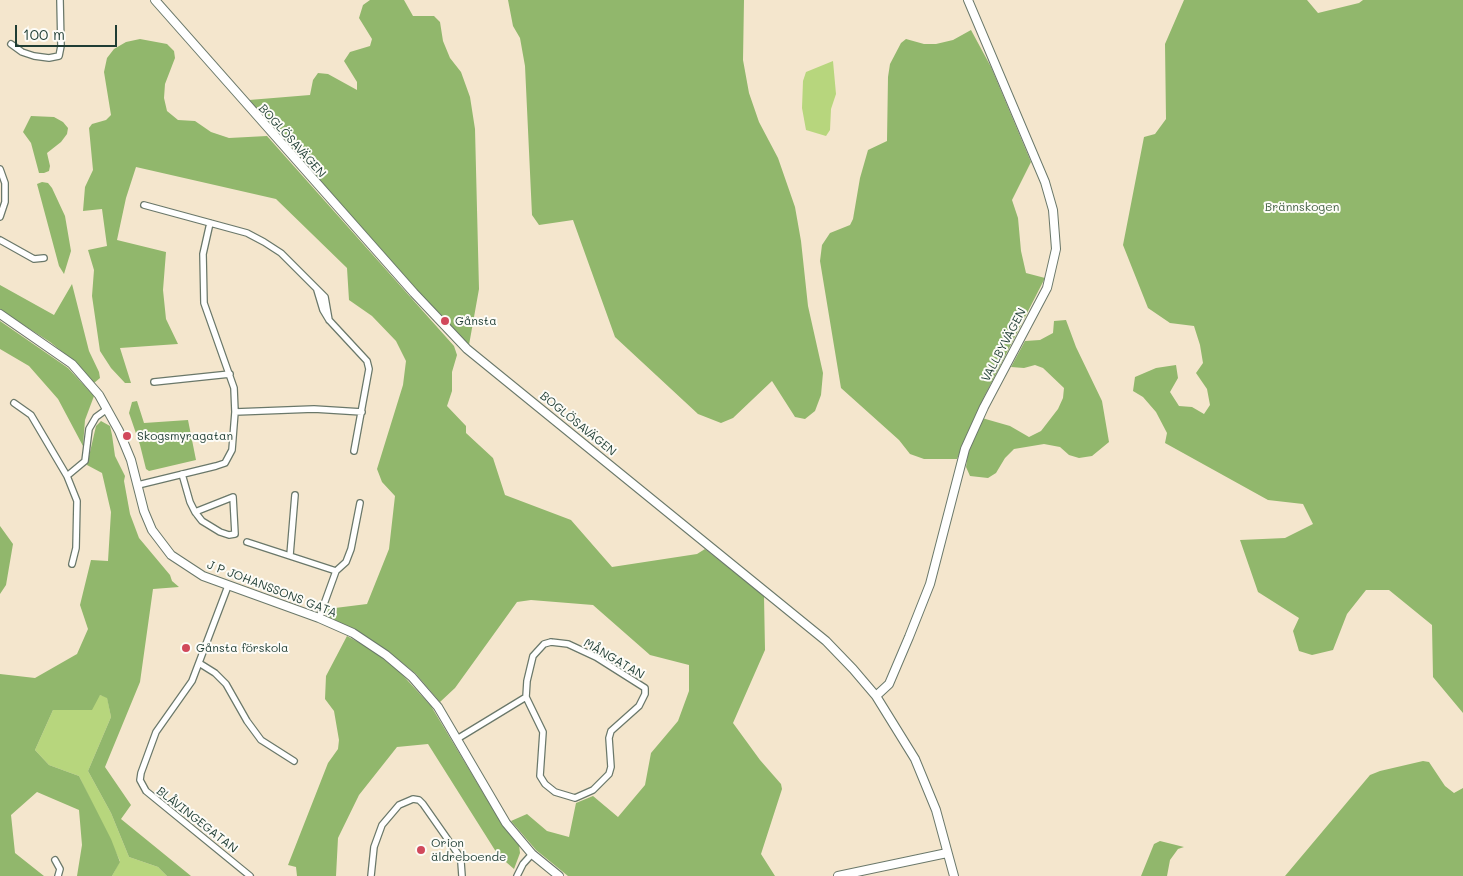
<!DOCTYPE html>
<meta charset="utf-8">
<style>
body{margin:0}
#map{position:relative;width:1463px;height:876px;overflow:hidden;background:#f4e6cd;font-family:Mali,sans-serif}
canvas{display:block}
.scale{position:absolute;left:15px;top:25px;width:102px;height:22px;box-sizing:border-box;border:2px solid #1f3d34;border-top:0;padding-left:6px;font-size:15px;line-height:18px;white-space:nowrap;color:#1f3d34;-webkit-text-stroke:4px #fdfcf7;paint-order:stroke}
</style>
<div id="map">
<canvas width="1463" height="876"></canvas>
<div class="scale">100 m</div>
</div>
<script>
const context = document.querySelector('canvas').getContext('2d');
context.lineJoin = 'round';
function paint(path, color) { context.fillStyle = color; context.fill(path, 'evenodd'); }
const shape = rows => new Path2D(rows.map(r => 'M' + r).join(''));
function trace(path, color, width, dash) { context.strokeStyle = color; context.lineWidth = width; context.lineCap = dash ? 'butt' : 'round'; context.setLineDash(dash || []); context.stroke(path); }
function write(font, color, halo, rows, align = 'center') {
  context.font = font + ' Mali,sans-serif'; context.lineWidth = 4; context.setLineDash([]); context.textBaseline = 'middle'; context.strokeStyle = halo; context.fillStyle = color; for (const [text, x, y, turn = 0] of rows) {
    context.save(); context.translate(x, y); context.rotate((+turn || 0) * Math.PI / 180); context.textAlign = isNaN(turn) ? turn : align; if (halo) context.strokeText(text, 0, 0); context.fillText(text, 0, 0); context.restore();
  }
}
const green = shape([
 [833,61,836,94,831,109,830,130,826,136,806,130,802,108,803,81,806,72],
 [100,695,107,697,111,717,88,771,111,813,129,857,158,867,167,876,112,876,120,861,79,776,49,765,35,750,53,710,72,710]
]);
const forest = shape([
 [370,0,404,0,413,16,434,16,440,22,443,41,450,58,461,72,470,97,475,129,479,289,469,345,418,291,249,100,310,95,313,80,318,73,328,74,357,90,357,82,344,61,350,52,370,46,372,39,359,18,363,5],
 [508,0,744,0,743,60,749,93,759,122,778,158,795,207,801,241,808,306,823,373,821,395,815,411,805,419,795,417,772,381,733,418,721,423,698,414,615,337,573,220,539,225,532,215,525,66,520,38,513,26],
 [1184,0,1307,0,1318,13,1359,3,1363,0,1463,0,1463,713,1433,677,1432,625,1389,590,1366,590,1347,614,1333,650,1312,655,1299,651,1293,631,1299,618,1258,592,1240,540,1285,538,1313,524,1303,504,1268,500,1165,443,1167,433,1156,412,1143,397,1133,391,1135,377,1156,368,1176,365,1178,378,1170,392,1179,406,1192,407,1204,414,1210,405,1207,389,1196,373,1203,363,1200,345,1194,326,1170,323,1148,308,1123,245,1144,137,1155,134,1166,119,1165,44],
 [971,30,991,67,1031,162,1012,200,1018,218,1021,251,1026,273,1045,278,984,397,957,459,924,459,910,454,899,440,841,388,820,261,822,245,830,233,850,225,853,219,860,178,868,150,887,141,888,77,890,64,901,43,906,39,924,44,936,44,953,40],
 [140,39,167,44,174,51,175,58,165,84,164,98,167,111,178,120,195,121,211,132,229,138,267,136,454,346,457,355,452,372,452,391,447,406,466,426,466,433,493,458,505,495,571,520,612,567,697,554,705,549,764,596,765,650,733,723,760,760,781,784,782,789,761,854,775,876,568,876,536,850,511,821,527,814,547,831,569,837,576,803,593,796,618,817,645,785,651,753,678,721,689,691,689,665,650,655,593,605,531,600,517,602,455,688,440,702,416,674,389,652,355,630,326,616,327,609,367,604,389,549,395,496,382,482,377,469,403,385,406,361,396,341,372,316,349,300,347,268,276,199,136,167,126,198,117,240,166,252,163,290,166,319,178,344,120,348,131,383,125,383,111,368,100,351,92,296,94,270,88,250,107,246,102,209,83,211,85,187,93,170,89,128,92,124,106,120,111,115,104,72,107,58,114,49,126,42],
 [31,116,54,117,63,122,68,128,67,134,61,142,47,153,50,166,49,171,44,173,39,173,31,143,23,132],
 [42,182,48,183,52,188,65,216,71,251,64,274,59,266,37,184],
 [72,284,89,351,99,372,100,378,94,383,74,361,50,342,0,310,0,285,54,315],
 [1066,320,1076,347,1102,401,1109,442,1092,456,1079,458,1069,455,1060,447,1044,444,1014,449,1005,458,996,473,988,478,970,476,966,467,968,453,982,418,1010,426,1029,437,1041,431,1058,409,1063,398,1064,388,1043,368,1035,365,1024,368,1011,367,1025,341,1040,340,1053,333,1054,321],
 [0,321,68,368,94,396,85,420,83,446,58,399,29,366,0,349],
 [137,401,144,423,188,420,196,460,149,471,146,469,140,445,129,413,132,402],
 [101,421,110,426,112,435,115,456,125,476,124,481,130,514,139,538,170,575,172,581,179,587,153,589,140,682,105,767,131,805,121,819,191,876,167,876,158,867,129,857,111,813,88,771,111,717,107,698,100,695,92,710,53,710,35,750,49,765,79,776,111,839,120,862,112,876,77,876,82,845,79,810,37,792,11,815,15,853,44,876,0,876,0,674,35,678,77,654,88,629,80,605,91,560,108,561,111,512,102,473,87,465,96,426],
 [0,526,13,544,6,585,0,594],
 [347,636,369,648,398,670,431,706,488,801,519,845,520,853,514,869,498,855,428,744,397,747,359,795,338,838,336,876,297,876,296,867,288,865,328,763,338,749,339,740,334,711,325,699,326,676],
 [1423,761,1429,762,1445,786,1454,793,1463,788,1463,876,1285,876,1370,775,1380,771],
 [1160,841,1184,847,1178,849,1170,860,1167,876,1141,876,1154,844]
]);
const street = shape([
 [11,44,22,52,34,56,49,58,59,56,61,46,60,0],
 [0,169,5,183,5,202,0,217],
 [144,205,247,233,264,242,281,253,325,297,329,320],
 [0,240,34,259,44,258],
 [317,290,323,310,329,320,367,361,369,369,354,451],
 [154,382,230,374],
 [14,403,31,415,67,476,77,501,76,548,72,564],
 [235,412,314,409,362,412],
 [182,474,190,502,195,512,202,521,220,532,229,535,235,534,233,497,195,512],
 [67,476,85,461,89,429,96,417,107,409],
 [138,485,216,466,225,463,232,450,235,412,234,388,204,303,203,254,210,223],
 [247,542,336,571,319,618],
 [290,555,295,495],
 [336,571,346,562,351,549,360,503],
 [228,586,192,681,156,732,141,773,140,780,146,791,250,876],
 [551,642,568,644,596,657,645,688,645,694,639,706,611,731,609,738,611,767,609,774,593,790,575,798,555,792,545,784,540,776,543,732,526,697,527,681,533,656,544,644,551,642],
 [199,663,215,673,226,684,247,721,261,740,294,761],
 [457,739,526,697],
 [55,860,60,869,58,876],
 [371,876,374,847,382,825,399,805,413,799,419,800,423,804,458,854,461,862,462,876],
 [517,876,523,864,532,854]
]);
const secondary = shape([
 [155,0,414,293,467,349,826,641,853,669,876,696,915,759,936,810,954,876],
 [0,314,72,364,99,395,119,431,131,460,144,511,152,530,171,555,203,576,319,618,353,633,386,655,412,677,438,707,506,823,532,854,559,876],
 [876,696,889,684,909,637,930,584,965,449,984,407,1047,288,1056,249,1053,210,1045,182,968,0],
 [838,876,947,853]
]);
const markers = [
 [445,321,5,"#d1495b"],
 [127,436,5,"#d1495b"],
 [186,648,5,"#d1495b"],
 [421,850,5,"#d1495b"]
];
const streetNames = [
 ["BOGLÖSAVÄGEN",292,141,48],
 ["VALLBYVÄGEN",1004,345,-62],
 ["BOGLÖSAVÄGEN",578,424,39],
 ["J P JOHANSSONS GATA",272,589,21],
 ["MÅNGATAN",614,659,30],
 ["BLÅVINGEGATAN",197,820,38]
];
const parkNames = [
 ["Brännskogen",1302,207]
];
const poiNames = [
 ["Gånsta",455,321],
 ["Skogsmyragatan",137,436],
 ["Gånsta förskola",196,648],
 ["Orion",431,843],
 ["äldreboende",431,857]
];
paint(green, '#b7d67d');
paint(forest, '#91b76c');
trace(street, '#6a786a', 8);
trace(secondary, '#6a786a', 10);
trace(street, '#fff', 5.5);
trace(secondary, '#fff', 8);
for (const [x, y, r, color] of markers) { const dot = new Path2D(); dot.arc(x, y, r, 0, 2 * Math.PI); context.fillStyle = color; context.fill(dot); trace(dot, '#fdfcf7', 2); }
write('12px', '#1f3d34', '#fdfcf7', streetNames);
write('12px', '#456346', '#fdfcf7', parkNames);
write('12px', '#1f3d34', '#fdfcf7', poiNames, 'left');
</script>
